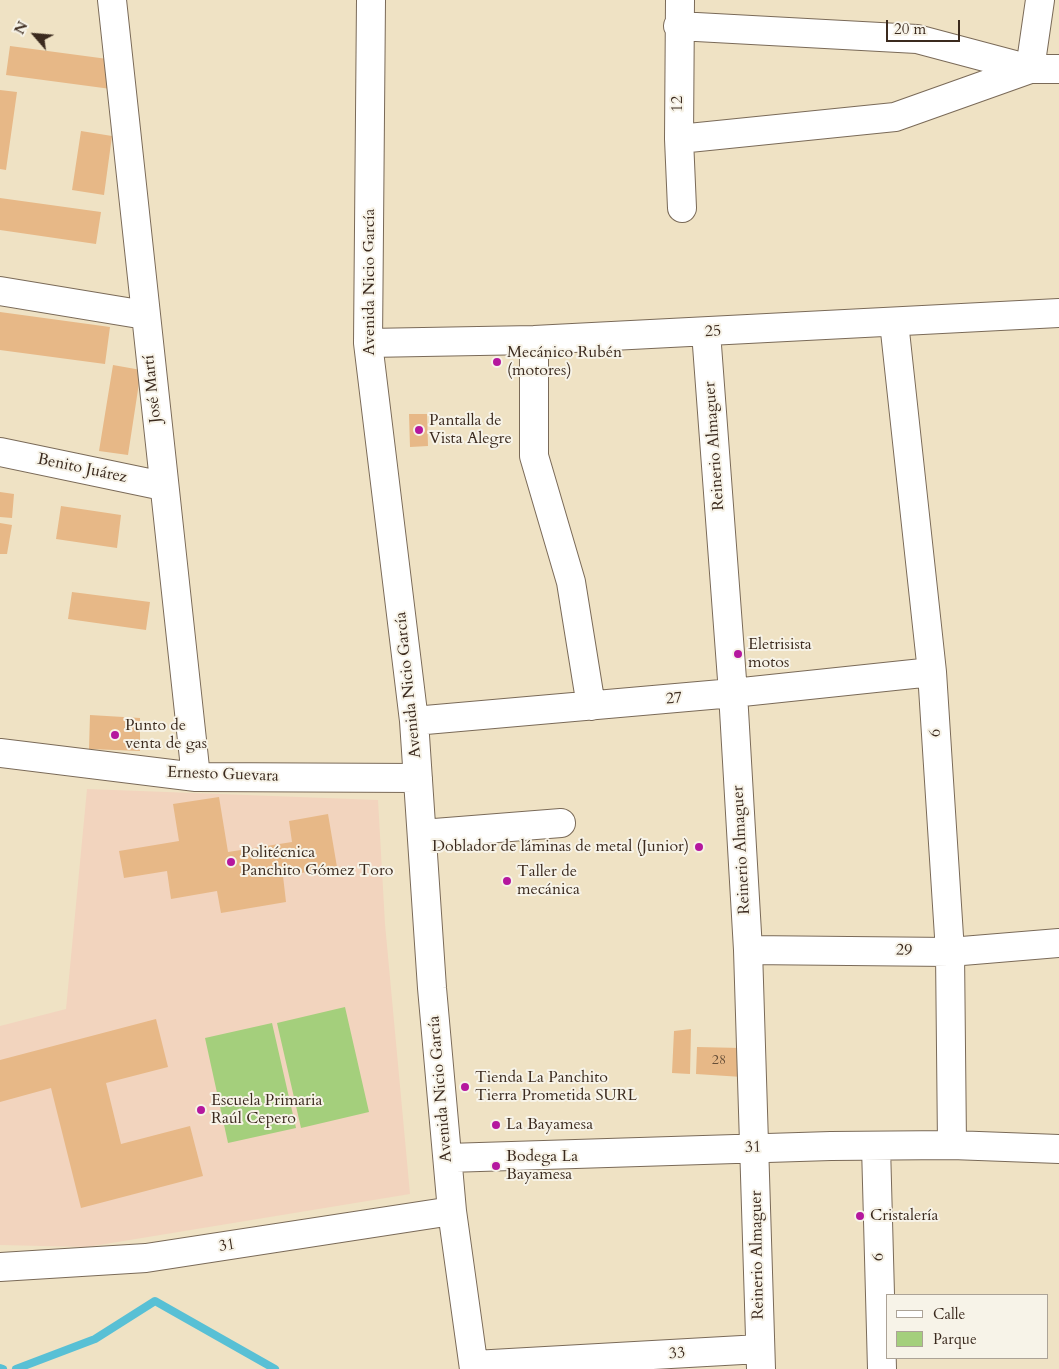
<!DOCTYPE html>
<meta charset="utf-8">
<style>
body{margin:0}
#map{position:relative;width:1059px;height:1369px;overflow:hidden;background:#efe2c4;font-family:Cardo,serif}
canvas{display:block}
.legend{position:absolute;left:886px;top:1294px;width:162px;height:65px;box-sizing:border-box;background:#f7f3e8;border:1px solid #aca397;margin:0;padding:6px 9px;list-style:none;font-size:15px;color:#3b2a1e}
.legend li{display:flex;align-items:center;gap:10px;height:25px}
.legend b{width:25px;border:1px solid #aca397}
.north{position:absolute;left:10px;top:10px;width:50px;height:50px;-webkit-text-stroke:4px #f7f3e8;paint-order:stroke;rotate:297deg;font-size:14px;font-weight:700;line-height:20px;text-align:center;color:#3b2a1e}
.north::after{content:'';display:block;margin:auto;width:18px;height:22px;background:#3b2a1e;clip-path:polygon(50% 0,100% 100%,50% 72%,0 100%)}
.scale{position:absolute;left:886px;top:20px;width:74px;height:22px;box-sizing:border-box;border:2px solid #3b2a1e;border-top:0;padding-left:6px;font-size:15px;line-height:18px;white-space:nowrap;color:#3b2a1e;-webkit-text-stroke:4px #f7f3e8;paint-order:stroke}
</style>
<div id="map">
<canvas width="1059" height="1369"></canvas>
<ul class="legend">
<li><b style="height:6px;background:#fff"></b>Calle</li>
<li><b style="height:14px;background:#a4cf7c"></b>Parque</li>
</ul>
<div class="north">N</div>
<div class="scale">20 m</div>
</div>
<script>
const context = document.querySelector('canvas').getContext('2d');
context.lineJoin = 'round';
function paint(path, color) { context.fillStyle = color; context.fill(path, 'evenodd'); }
const shape = rows => new Path2D(rows.map(r => 'M' + r).join(''));
function trace(path, color, width, dash) { context.strokeStyle = color; context.lineWidth = width; context.lineCap = dash ? 'butt' : 'round'; context.setLineDash(dash || []); context.stroke(path); }
function write(font, color, halo, rows, align = 'center') {
  context.font = font + ' Cardo,serif'; context.lineWidth = 4; context.setLineDash([]); context.textBaseline = 'middle'; context.strokeStyle = halo; context.fillStyle = color; for (const [text, x, y, turn = 0] of rows) {
    context.save(); context.translate(x, y); context.rotate((+turn || 0) * Math.PI / 180); context.textAlign = isNaN(turn) ? turn : align; if (halo) context.strokeText(text, 0, 0); context.fillText(text, 0, 0); context.restore();
  }
}
const built = shape([
 [87,789,378,800,385,924,410,1194,87,1247,0,1245,0,1026,66,1009]
]);
const green = shape([
 [345,1007,369,1112,301,1128,277,1023],
 [272,1023,296,1128,228,1143,205,1038]
]);
const stream = shape([
 [0,1368,3,1369],
 [16,1369,95,1339,155,1301,275,1369]
]);
const building = shape([
 [10,46,115,60,111,89,6,75],
 [0,90,17,92,6,170,0,169],
 [81,131,112,136,104,195,72,190],
 [0,198,101,212,96,244,0,230],
 [0,312,110,327,105,364,0,350],
 [113,365,141,370,128,455,99,451],
 [409,414,427,414,428,446,410,447],
 [0,492,14,494,12,518,0,517],
 [61,506,121,515,117,548,56,539],
 [0,523,12,525,7,554,0,554],
 [72,592,150,602,146,630,68,619],
 [90,715,140,718,140,751,89,749],
 [219,797,228,852,292,842,289,821,328,814,337,867,283,876,286,902,221,913,217,891,171,899,167,871,124,878,119,851,179,841,173,804],
 [156,1019,168,1067,106,1083,121,1144,190,1126,203,1176,81,1208,51,1088,0,1102,0,1060],
 [691,1029,690,1074,672,1073,674,1031],
 [697,1047,741,1048,742,1077,696,1074]
]);
const minor = shape([
 [112,0,196,777],
 [371,0,368,343,414,721,432,988,452,1211,474,1369],
 [680,0,679,139,682,208],
 [678,26,917,39,1030,69,1059,69],
 [1030,69,1040,0],
 [679,139,895,117,1030,69],
 [0,291,145,315],
 [894,322,932,672,950,952,952,1145],
 [706,332,733,693,748,950,761,1369],
 [534,340,534,456,571,582,591,706],
 [368,343,534,340,1059,313],
 [0,452,163,486],
 [414,721,733,693,932,672],
 [0,753,196,777,418,778],
 [422,834,561,823],
 [748,950,950,952,1059,943],
 [876,1146,882,1369],
 [448,1158,831,1146,952,1145,1059,1149],
 [0,1267,146,1258,452,1211],
 [474,1365,760,1349]
]);
const markers = [
 [497,362,5,"#b5179e"],
 [419,430,5,"#b5179e"],
 [738,654,5,"#b5179e"],
 [115,735,5,"#b5179e"],
 [699,847,5,"#b5179e"],
 [231,862,5,"#b5179e"],
 [507,881,5,"#b5179e"],
 [465,1087,5,"#b5179e"],
 [201,1110,5,"#b5179e"],
 [496,1125,5,"#b5179e"],
 [496,1166,5,"#b5179e"],
 [860,1216,5,"#b5179e"]
];
const numberNames = [
 ["28",719,1061]
];
const streetNames = [
 ["12",678,104,-90],
 ["Avenida Nicio García",370,282,-90],
 ["25",713,332,-3],
 ["José Martí",153,389,-96],
 ["Reinerio Almaguer",715,446,-94],
 ["Benito Juárez",82,469,12],
 ["Avenida Nicio García",409,685,-96],
 ["27",674,699,-5],
 ["6",936,733,-94],
 ["Ernesto Guevara",223,775,2],
 ["Reinerio Almaguer",742,850,-93],
 ["29",904,951,1],
 ["Avenida Nicio García",441,1089,-95],
 ["31",753,1148,-2],
 ["31",227,1246,-9],
 ["Reinerio Almaguer",758,1255,-91],
 ["6",879,1257,-91],
 ["33",677,1354,-3]
];
const poiNames = [
 ["Mecánico Rubén",507,353],
 ["(motores)",507,371],
 ["Pantalla de",429,421],
 ["Vista Alegre",429,439],
 ["Eletrisista",748,645],
 ["motos",748,663],
 ["Punto de",125,726],
 ["venta de gas",125,744],
 ["Doblador de láminas de metal (Junior)",689,847,"right"],
 ["Politécnica",241,853],
 ["Panchito Gómez Toro",241,871],
 ["Taller de",517,872],
 ["mecánica",517,890],
 ["Tienda La Panchito",475,1078],
 ["Tierra Prometida SURL",475,1096],
 ["Escuela Primaria",211,1101],
 ["Raúl Cepero",211,1119],
 ["La Bayamesa",506,1125],
 ["Bodega La",506,1157],
 ["Bayamesa",506,1175],
 ["Cristalería",870,1216]
];
paint(built, '#f2d4be');
paint(green, '#a4cf7c');
trace(stream, '#58c0d5', 8);
paint(building, '#e7b887');
trace(minor, '#7a6a58', 30);
trace(minor, '#fff', 28);
for (const [x, y, r, color] of markers) { const dot = new Path2D(); dot.arc(x, y, r, 0, 2 * Math.PI); context.fillStyle = color; context.fill(dot); trace(dot, '#f7f3e8', 2); }
write('14px', '#664e38', null, numberNames);
write('16px', '#3b2a1e', '#f7f3e8', streetNames);
write('16px', '#3b2a1e', '#f7f3e8', poiNames, 'left');
</script>
